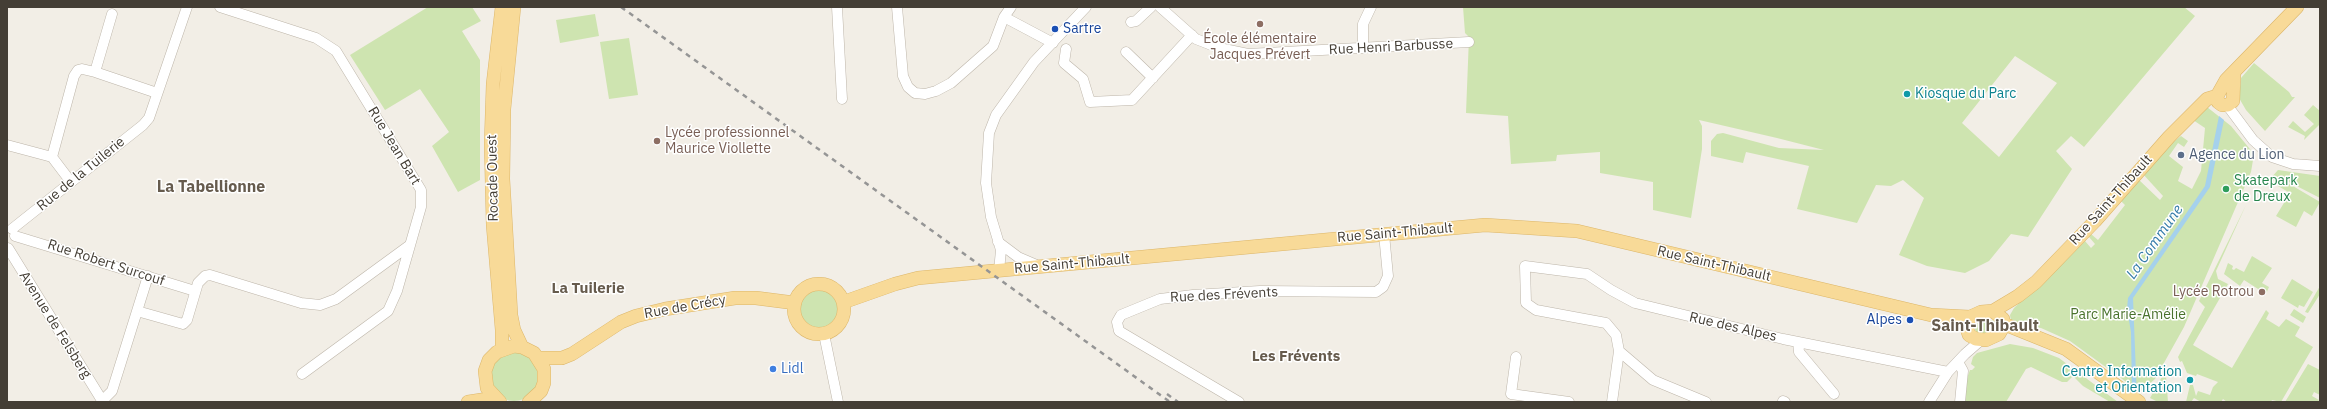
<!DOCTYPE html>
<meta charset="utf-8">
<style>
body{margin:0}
#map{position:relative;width:2327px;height:409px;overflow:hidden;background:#f2eee6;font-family:"IBM Plex Sans",sans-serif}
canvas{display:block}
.frame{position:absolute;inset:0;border:8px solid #443e35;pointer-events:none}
</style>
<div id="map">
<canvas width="2327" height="409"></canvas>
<div class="frame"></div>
</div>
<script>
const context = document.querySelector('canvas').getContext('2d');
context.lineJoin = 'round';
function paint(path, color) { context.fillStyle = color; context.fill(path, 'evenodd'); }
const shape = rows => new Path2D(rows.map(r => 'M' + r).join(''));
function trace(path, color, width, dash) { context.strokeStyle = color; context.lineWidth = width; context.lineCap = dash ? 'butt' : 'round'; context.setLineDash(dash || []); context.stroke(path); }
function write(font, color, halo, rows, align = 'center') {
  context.font = font + ' "IBM Plex Sans",sans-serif'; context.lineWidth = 3; context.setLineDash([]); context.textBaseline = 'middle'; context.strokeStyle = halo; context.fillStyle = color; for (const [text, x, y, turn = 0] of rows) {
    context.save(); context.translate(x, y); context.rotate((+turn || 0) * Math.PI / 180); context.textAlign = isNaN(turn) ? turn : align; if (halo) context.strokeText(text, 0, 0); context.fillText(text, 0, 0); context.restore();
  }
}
const green = shape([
 [428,7,472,7,481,21,462,31,480,60,480,180,458,192,432,146,449,132,420,89,385,110,350,55],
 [1463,7,2184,7,2195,16,2084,147,2071,136,2056,151,2072,169,2028,237,2011,234,1989,261,1965,273,1927,266,1899,255,1924,198,1903,180,1891,186,1876,185,1857,223,1797,209,1809,166,1746,152,1743,163,1711,156,1711,141,1717,134,1723,133,1779,148,1824,150,1777,138,1699,120,1702,126,1702,149,1691,218,1653,210,1653,182,1600,173,1600,152,1557,155,1556,161,1511,164,1508,116,1466,113,1469,37,1465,33],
 [2015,56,2057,83,1999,157,1962,123],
 [595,14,599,36,560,43,556,20],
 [629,38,638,95,609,99,600,42],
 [2254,63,2289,92,2292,97,2295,97,2265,131,2246,110,2239,98,2241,78],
 [2313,105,2320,111,2320,124,2304,140,2305,136,2288,127,2293,121,2305,132,2314,124,2304,115],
 [2207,107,2231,126,2254,154,2251,172,2184,327,2155,379,2140,392,2070,341,2041,328,2017,324,2011,321,2010,315,2014,308,2085,241,2091,248,2095,244,2089,237,2091,234,2098,240,2125,205,2120,200,2138,179,2160,200,2163,196,2142,173,2163,150,2181,136,2188,141,2184,147,2178,143,2169,156,2183,167,2178,181,2192,189,2201,171,2205,128,2193,120],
 [2278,170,2320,176,2320,198,2285,180,2277,182,2270,179],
 [2286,182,2320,202,2312,216,2304,211,2296,227,2276,216,2290,193,2278,186],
 [2246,205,2216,271,2218,279,2228,284,2193,345,2232,368,2266,310,2269,313,2266,319,2279,327,2286,319,2300,327,2295,336,2313,347,2281,402,2272,400,2271,402,2227,402,2223,399,2221,402,2201,402,2194,398,2191,402,2186,402,2190,385,2193,385,2196,396,2198,391,2210,395,2213,387,2218,382,2197,374,2196,376,2187,373,2182,361,2180,362,2178,357,2205,307,2199,301],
 [2252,256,2272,268,2262,283,2269,287,2266,294,2244,280,2240,286,2224,274,2228,263,2233,266,2232,269,2234,270,2236,268,2244,272],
 [2292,279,2313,292,2304,307,2299,305,2298,308,2281,298],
 [2320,286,2320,294,2308,313,2305,312],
 '799 309a20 20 0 1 1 40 0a20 20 0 1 1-40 0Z',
 [2294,309,2306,317,2303,323,2290,315],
 [1982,319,1995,321,1995,327,1985,334,1976,332,1974,327],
 [2010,344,2033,348,2059,358,2118,402,2110,402,2083,386,2073,376,2067,382,2062,382,2031,367,2026,369,2006,402,1964,402,1967,378,1970,370,1972,370,1975,367,1971,364,1973,357,1977,353],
 '489 376a25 25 0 1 1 50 0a25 25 0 1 1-50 0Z',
 [2308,364,2320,370,2320,395,2314,392,2312,396,2319,400,2318,402,2285,402],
 [2163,375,2166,376,2168,402,2158,402,2150,398]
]);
const water = shape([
 [2219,116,2224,120,2210,187,2133,298,2137,400,2132,397,2131,332,2127,309,2128,298,2205,186]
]);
const minor = shape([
 [220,7,316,38,336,51,421,190,421,207,397,291,388,311,302,374],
 [837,7,842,99],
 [897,7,903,76,908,87,915,93,925,94,936,91,951,83,993,46,1004,17,1011,7],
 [1160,7,1196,39,1219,48,1248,54,1469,42],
 [1004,17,1053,43],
 [1131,22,1136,21,1151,7],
 [1363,48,1363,24,1371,7],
 [1066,49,1064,63,1083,79,1090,102,1132,100,1192,35],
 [1126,52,1153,78],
 [95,72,157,93],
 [2227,105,2253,140,2272,157,2293,164,2320,166],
 [7,145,52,157,71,182],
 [52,157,74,76,78,70,82,69,95,72,112,14],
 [12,229,143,125,149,118,187,7],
 [15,236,195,291],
 [998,242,1018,257,1039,266],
 [8,248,103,402],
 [999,271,1001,250,991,217,986,183,989,133,996,115,1034,62,1086,7],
 [137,311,183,324,187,320,198,283,205,276,210,275,301,303,320,305,336,299,410,245],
 [824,334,838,402],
 [1798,342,1799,352,1834,394],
 [1619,351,1653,380,1706,402],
 [1516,357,1511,394,1569,402],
 [1958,362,1963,371,1960,402],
 [102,401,112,391,148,276],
 [1783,401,1785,402],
 [1239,402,1119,331,1117,322,1121,315,1160,299,1193,295,1260,291,1376,292,1383,287,1388,276,1384,234],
 [1612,402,1619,351,1616,335,1606,323,1536,310,1526,303,1525,266,1587,274,1611,290,1635,303,1783,339,1948,372],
 [1929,402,1948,372,1965,354,1981,340]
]);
const major = shape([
 [502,7,493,84,491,144,493,225,502,330,502,349],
 [514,7,504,109,503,179,511,315,514,330,522,347],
 [2234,72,2233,101,2228,105,2222,105,2218,102,2217,96,2226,80,2297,7],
 '794 309a25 25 0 1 1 50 0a25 25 0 1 1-50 0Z',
 [844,302,895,284,918,278,1485,225,1577,231,1931,315,1970,317],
 [1993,311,2018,296,2036,282,2095,221,2169,137,2207,99,2217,96],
 [1993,311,2003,319,2003,327,1999,334,1986,340,1976,339,1969,335,1966,326,1970,317,1981,312,1993,311],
 [2004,324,2066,349,2139,402],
 [539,358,562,358,572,354,621,322,636,316,665,309,735,298,756,298,795,303],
 [468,402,494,398],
 [500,402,487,388,485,371,489,360,497,352,514,346,522,347,534,353,544,369,544,383,541,391,529,402]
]);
const rail = shape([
 [621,7,1170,402],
 [1167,394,1178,402]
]);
const markers = [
 [1260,24,4,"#8d6e63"],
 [1055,29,4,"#1a4fb4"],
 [1907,94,4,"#0f9aa8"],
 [657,141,4,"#8d6e63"],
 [2181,155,4,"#5c6f8a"],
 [2226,189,4,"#2e9e5b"],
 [2262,292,4,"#8d6e63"],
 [1910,320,4,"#1a4fb4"],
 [773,369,4,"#3f7fe0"],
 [2190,380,4,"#0f9aa8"]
];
const transitNames = [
 ["Sartre",1063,29],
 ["Alpes",1902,320,"right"]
];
const educationNames = [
 ["École élémentaire",1260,39],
 ["Jacques Prévert",1260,55],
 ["Lycée professionnel",665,133,"left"],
 ["Maurice Viollette",665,149,"left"],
 ["Lycée Rotrou",2254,292,"right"]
];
const streetNames = [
 ["Rue Henri Barbusse",1391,47,-3],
 ["Rue Jean Bart",394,146,59],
 ["Rue de la Tuilerie",81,174,-39],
 ["Rocade Ouest",493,178,-91],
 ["Rue Saint-Thibault",2111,200,-48],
 ["Rue Saint-Thibault",1395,233,-5],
 ["Rue Robert Surcouf",106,263,18],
 ["Rue Saint-Thibault",1072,264,-5],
 ["Rue Saint-Thibault",1714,264,13],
 ["Rue des Frévents",1224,295,-3],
 ["Rue de Crécy",685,307,-10],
 ["Avenue de Felsberg",55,325,58],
 ["Rue des Alpes",1733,327,13]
];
const cultureNames = [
 ["Kiosque du Parc",1915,94],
 ["Centre Information",2182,372,"right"],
 ["et Orientation",2182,388,"right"]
];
const serviceNames = [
 ["Agence du Lion",2189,155]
];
const leisureNames = [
 ["Skatepark",2234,181],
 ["de Dreux",2234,197]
];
const parkNames = [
 ["Parc Marie-Amélie",2128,315]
];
const shopNames = [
 ["Lidl",781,369]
];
const waterNames = [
 ["La Commune",2155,242,-55]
];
const neighbourhoodNames = [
 ["La Tuilerie",588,289],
 ["Les Frévents",1296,357]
];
const quarterNames = [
 ["La Tabellionne",211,187],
 ["Saint-Thibault",1985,326]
];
paint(green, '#cee4b0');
paint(water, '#a5d1ec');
trace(minor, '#bdb5a9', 11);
trace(major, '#dcb669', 14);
trace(minor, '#fff', 10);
trace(major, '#f8da98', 13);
trace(rail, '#959595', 2.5, [5, 5]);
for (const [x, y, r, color] of markers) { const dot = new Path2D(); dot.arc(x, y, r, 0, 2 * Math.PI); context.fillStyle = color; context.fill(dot); trace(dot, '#fff', 1.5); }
write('14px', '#164399', '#fff', transitNames, 'left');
write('14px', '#785e54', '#fff', educationNames);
write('14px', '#443e35', '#fff', streetNames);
write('14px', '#0d838f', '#fff', cultureNames, 'left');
write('14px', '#4e5e75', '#fff', serviceNames, 'left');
write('14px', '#27864d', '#fff', leisureNames, 'left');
write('14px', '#49722c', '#fff', parkNames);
write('14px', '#366cbe', '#fff', shopNames, 'left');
write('italic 15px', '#357ca9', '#fff', waterNames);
write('bold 15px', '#665b4d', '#fff', neighbourhoodNames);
write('bold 16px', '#665b4d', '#fff', quarterNames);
</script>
